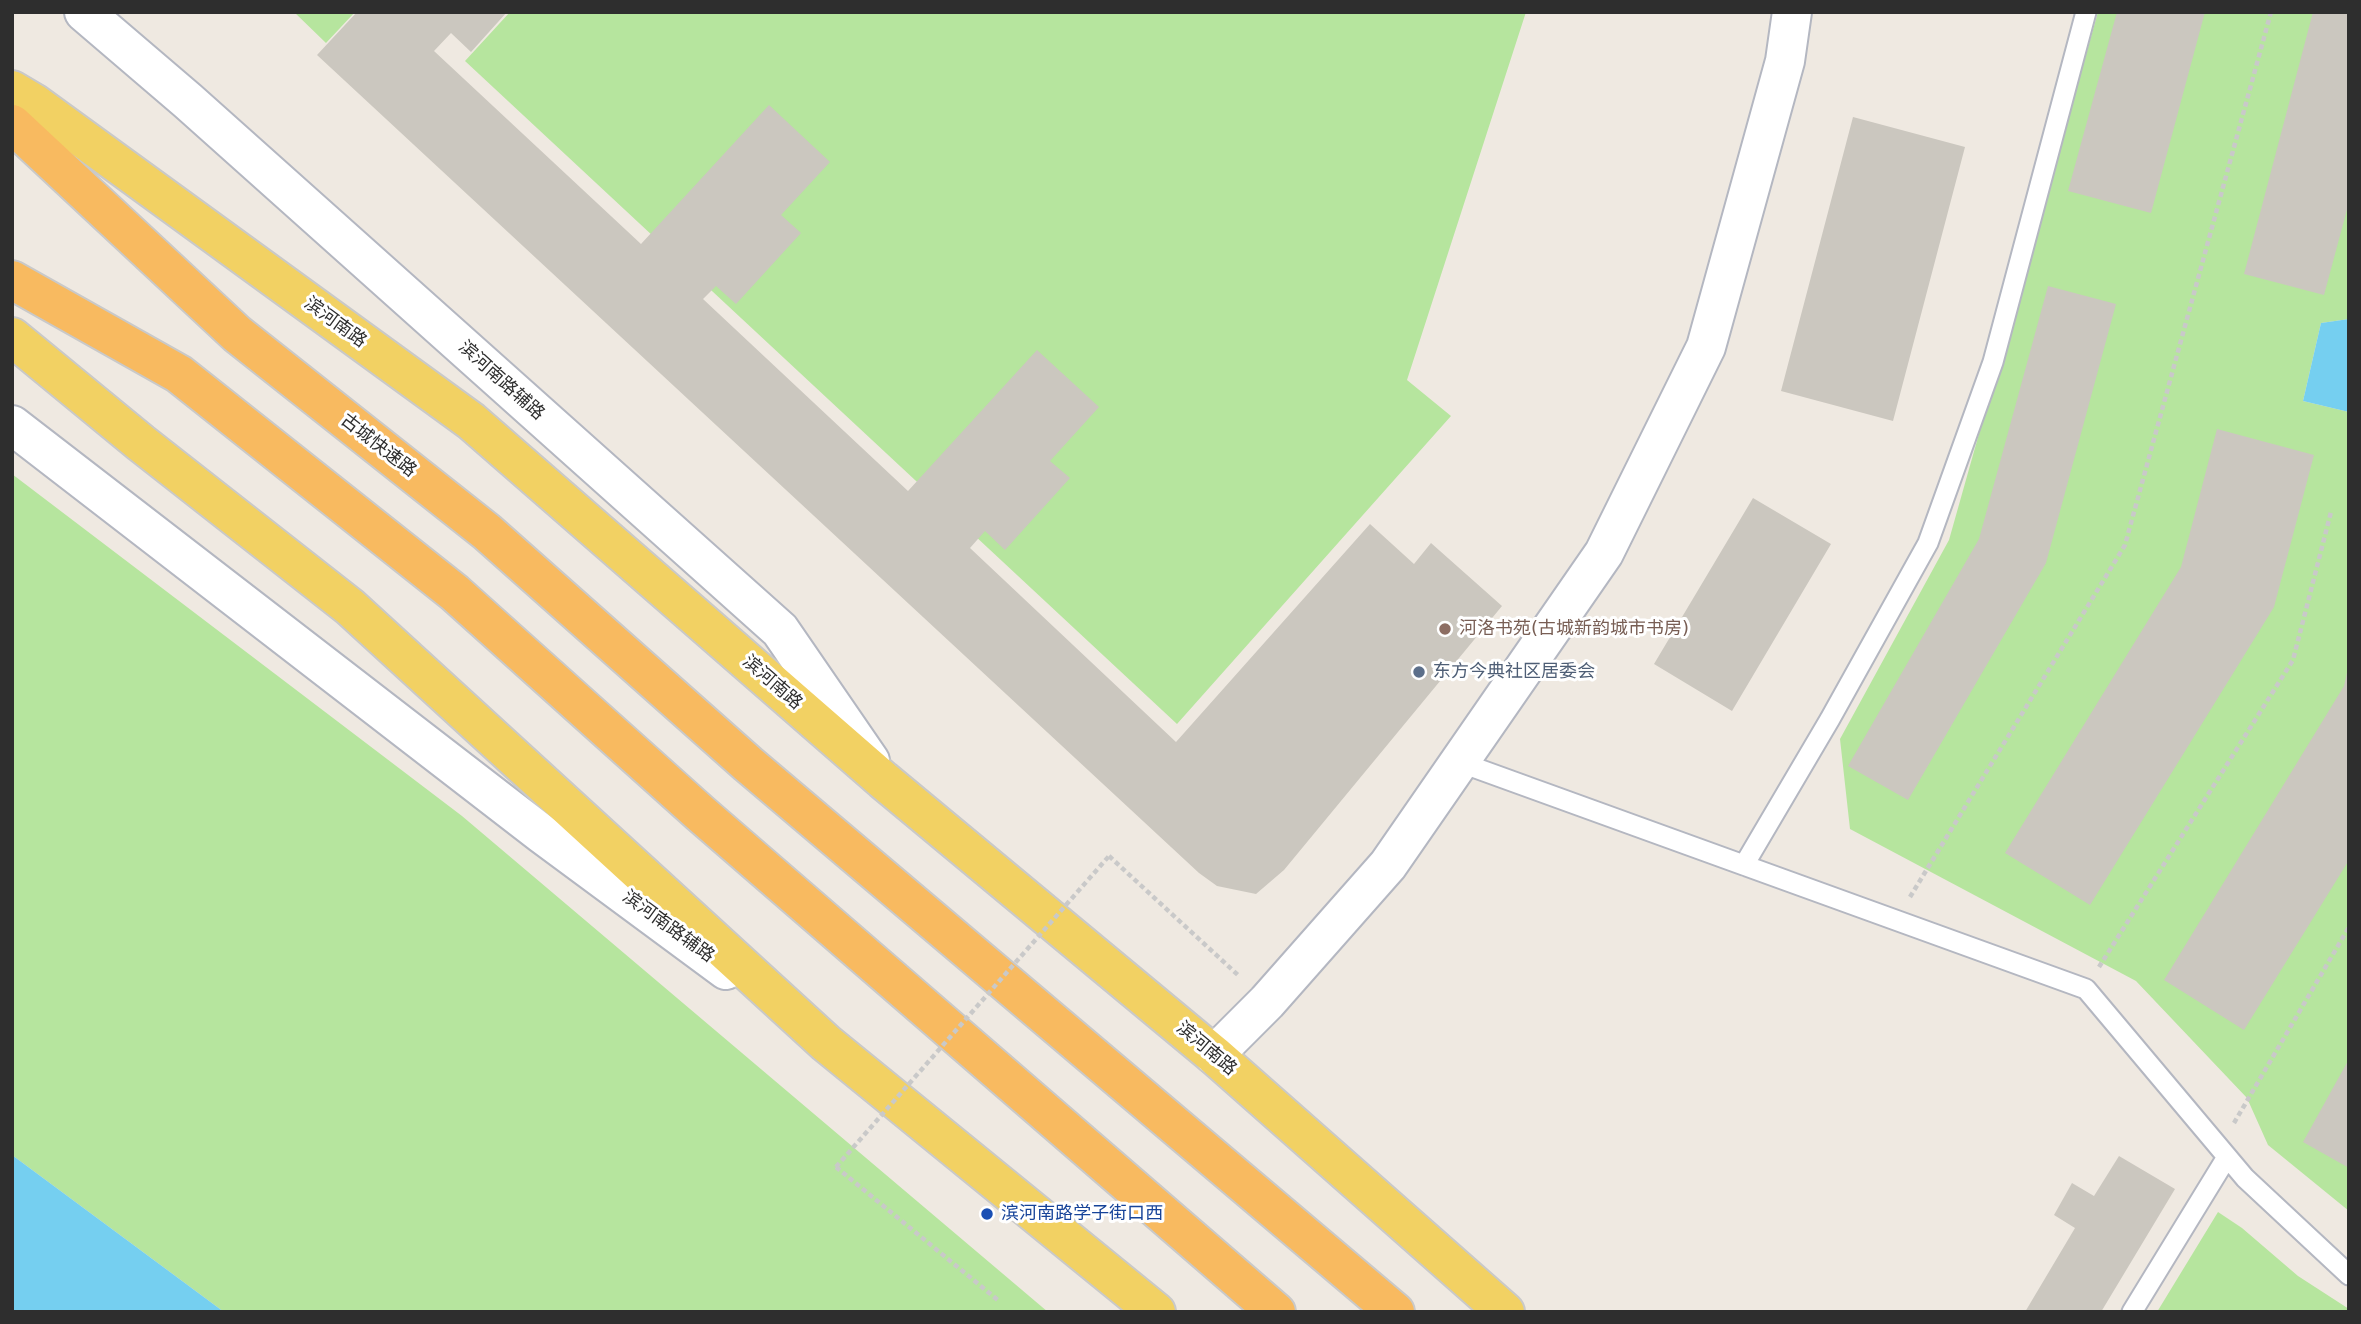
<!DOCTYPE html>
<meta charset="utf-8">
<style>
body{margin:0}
#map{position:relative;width:2361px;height:1324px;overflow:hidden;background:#efe9e1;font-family:"DejaVu Sans",sans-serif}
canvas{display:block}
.frame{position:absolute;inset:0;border:14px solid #2e2e2e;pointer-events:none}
</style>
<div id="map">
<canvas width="2361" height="1324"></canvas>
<div class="frame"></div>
</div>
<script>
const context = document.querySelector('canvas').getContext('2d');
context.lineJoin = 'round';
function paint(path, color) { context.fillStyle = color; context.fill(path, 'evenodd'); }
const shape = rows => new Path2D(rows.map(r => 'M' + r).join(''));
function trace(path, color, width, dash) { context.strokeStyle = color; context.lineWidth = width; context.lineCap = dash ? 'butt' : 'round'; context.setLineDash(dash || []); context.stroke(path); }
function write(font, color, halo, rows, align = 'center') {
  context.font = font + ' "DejaVu Sans","Noto Sans SC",sans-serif'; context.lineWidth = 6; context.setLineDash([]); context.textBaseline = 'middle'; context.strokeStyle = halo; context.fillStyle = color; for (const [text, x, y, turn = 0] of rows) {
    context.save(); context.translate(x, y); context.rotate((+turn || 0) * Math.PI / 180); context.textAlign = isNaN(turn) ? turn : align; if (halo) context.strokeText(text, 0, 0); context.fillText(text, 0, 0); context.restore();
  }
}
const green = shape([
 [294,12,355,12,326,43],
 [510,12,1526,12,1407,380,1451,416,1177,724,465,61],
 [2098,12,2349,12,2349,319,2321,323,2303,401,2349,412,2349,1211,2268,1145,2247,1098,2136,981,1850,829,1840,739,1949,540],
 [12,474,462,816,1048,1312,224,1312,12,1155],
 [2218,1212,2242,1228,2298,1276,2349,1309,2349,1312,2157,1312]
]);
const water = shape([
 [2349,319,2349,412,2303,401,2321,323],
 [12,1155,224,1312,12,1312]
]);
const building = shape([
 [357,12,507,12,471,52,451,33,434,51,641,244,769,105,830,162,781,215,801,233,736,304,716,286,703,299,908,491,1037,350,1099,407,1050,461,1070,478,1005,550,985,531,970,548,1176,742,1370,524,1414,564,1431,543,1502,606,1284,870,1256,894,1217,886,1199,873,317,55],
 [2117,12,2205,12,2151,213,2068,191],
 [2313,12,2349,12,2349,202,2324,295,2244,274],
 [1853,117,1965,147,1893,421,1781,391],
 [2048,286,2116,304,2046,563,1908,800,1848,766,1979,539],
 [2217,429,2314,455,2274,607,2090,905,2005,853,2181,567],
 [1753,498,1831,544,1732,711,1654,664],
 [2348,668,2349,860,2244,1030,2164,980,2344,686],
 [2349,1059,2349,1168,2303,1142],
 [2119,1156,2175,1189,2101,1312,2025,1312,2075,1228,2054,1215,2072,1183,2094,1196]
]);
const path = shape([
 [1109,856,1239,976],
 [1910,897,2125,545,2271,12],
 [2099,967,2293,660,2331,512],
 [2234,1123,2349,927],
 [836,1167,999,1301]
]);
const service = shape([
 [1459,762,2086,989,2245,1178,2349,1275],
 [1744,865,1830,719,1928,543,1993,362,2086,12],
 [2132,1312,2227,1157]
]);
const minor = shape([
 [1214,1055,1267,1002,1388,865,1604,553,1706,347,1785,61,1792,12]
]);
const secondary = shape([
 [84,12,188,101,780,630,870,761],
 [12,425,542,834,726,970]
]);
const primary = shape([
 [12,90,34,103,471,421,883,780,1214,1055,1505,1312],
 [12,337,141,443,350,607,826,1043,1156,1312]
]);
const trunk = shape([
 [12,124,237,334,487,532,748,764,1395,1312],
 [12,280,179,374,455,593,700,813,1276,1312]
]);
const pathBridge = shape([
 [836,1167,1109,856]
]);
const markers = [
 [1445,629,7,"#8d6e63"],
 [1419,672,7,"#5c6f8a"],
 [987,1214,7,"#1a4fb4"]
];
const streetNames = [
 ["滨河南路",335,323,36],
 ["滨河南路辅路",501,381,42],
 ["古城快速路",378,446,38],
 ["滨河南路",772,683,41],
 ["滨河南路辅路",668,927,36],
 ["滨河南路",1206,1049,40]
];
const educationNames = [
 ["河洛书苑(古城新韵城市书房)",1459,629]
];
const serviceNames = [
 ["东方今典社区居委会",1433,672]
];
const transitNames = [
 ["滨河南路学子街口西",1001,1214]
];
paint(green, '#b6e59e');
paint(water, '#75cff0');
paint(building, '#cbc7bf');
trace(service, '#b4b7c1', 23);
trace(minor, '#b4b7c1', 42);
trace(secondary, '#b4b7c1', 42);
trace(primary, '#c9c9c9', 42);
trace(trunk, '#c9c9c9', 42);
trace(path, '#c9c9c9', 4.5, [5, 3.5]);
trace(service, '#fff', 19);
trace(minor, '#fff', 38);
trace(secondary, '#fff', 38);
trace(primary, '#f2d163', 38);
trace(trunk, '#f8ba60', 38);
trace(pathBridge, '#c9c9c9', 4.5, [5, 3.5]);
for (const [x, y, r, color] of markers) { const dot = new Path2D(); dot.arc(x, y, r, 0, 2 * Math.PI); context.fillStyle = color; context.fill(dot); trace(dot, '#fff', 2.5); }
write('18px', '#2e2e2e', '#fff', streetNames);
write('18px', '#785e54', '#fff', educationNames, 'left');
write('18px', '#4e5e75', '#fff', serviceNames, 'left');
write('18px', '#164399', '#fff', transitNames, 'left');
</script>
